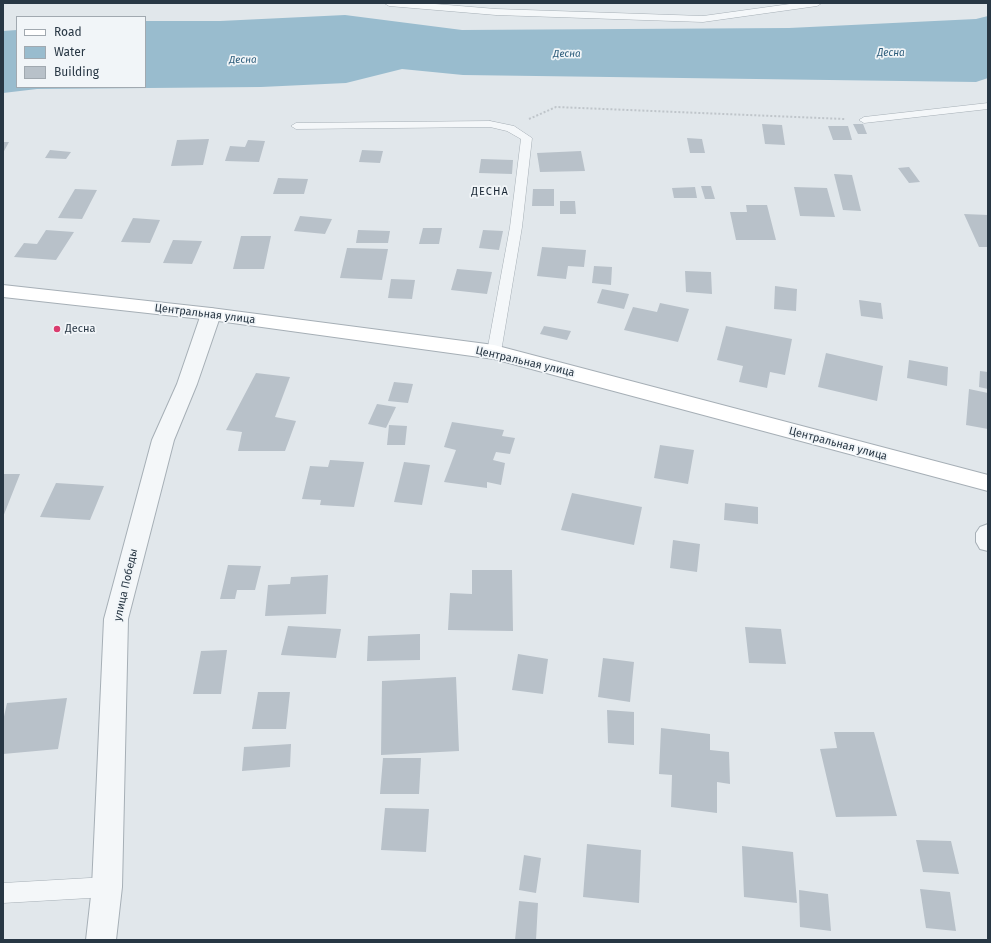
<!DOCTYPE html>
<meta charset="utf-8">
<style>
body{margin:0}
#map{position:relative;width:991px;height:943px;overflow:hidden;background:#e1e7eb;font-family:"Fira Sans",sans-serif}
canvas{display:block}
.frame{position:absolute;inset:0;border:4px solid #283744;pointer-events:none}
.legend{position:absolute;left:16px;top:16px;width:130px;height:72px;box-sizing:border-box;background:#f1f5f8;border:1px solid #a1a9b0;margin:0;padding:5px 7px;list-style:none;font-size:12px;color:#283744}
.legend li{display:flex;align-items:center;gap:8px;height:20px}
.legend b{width:20px;border:1px solid #a1a9b0}
</style>
<div id="map">
<canvas width="991" height="943"></canvas>
<div class="frame"></div>
<ul class="legend">
<li><b style="height:5px;background:#fff"></b>Road</li>
<li><b style="height:11px;background:#99bcce"></b>Water</li>
<li><b style="height:11px;background:#b8c1c9"></b>Building</li>
</ul>
</div>
<script>
const context = document.querySelector('canvas').getContext('2d');
context.lineJoin = 'round';
function paint(path, color) { context.fillStyle = color; context.fill(path, 'evenodd'); }
const shape = rows => new Path2D(rows.map(r => 'M' + r).join(''));
function trace(path, color, width, dash) { context.strokeStyle = color; context.lineWidth = width; context.lineCap = dash ? 'butt' : 'round'; context.setLineDash(dash || []); context.stroke(path); }
function write(font, color, halo, rows, align = 'center') {
  context.font = font + ' "Fira Sans",sans-serif'; context.lineWidth = 3.5; context.setLineDash([]); context.textBaseline = 'middle'; context.strokeStyle = halo; context.fillStyle = color; for (const [text, x, y, turn = 0] of rows) {
    context.save(); context.translate(x, y); context.rotate((+turn || 0) * Math.PI / 180); context.textAlign = isNaN(turn) ? turn : align; if (halo) context.strokeText(text, 0, 0); context.fillText(text, 0, 0); context.restore();
  }
}
const water = shape([
 [345,15,462,30,789,28,976,19,988,16,988,78,976,82,463,75,402,69,346,83,261,87,37,89,3,93,3,31,17,30,17,87,145,87,145,21,220,21]
]);
const building = shape([
 [762,124,782,125,785,145,765,144],
 [853,124,863,124,867,134,858,134],
 [828,126,848,126,852,140,833,140],
 [687,138,702,139,705,153,690,153],
 [209,139,203,165,171,166,177,140],
 [248,140,265,141,259,162,225,161,230,146,245,147],
 [3,142,9,142,3,153],
 [50,150,71,152,66,159,45,158],
 [362,150,383,151,380,163,359,162],
 [581,151,585,171,540,172,537,153],
 [481,159,513,160,512,174,479,173],
 [909,167,920,182,909,183,898,168],
 [834,174,852,175,861,211,843,210],
 [278,178,308,179,304,194,273,194],
 [701,186,711,186,715,199,705,199],
 [695,187,697,198,674,198,672,188],
 [794,187,827,188,835,217,800,216],
 [75,189,97,190,82,219,58,218],
 [533,189,554,189,554,206,532,206],
 [560,201,575,201,576,214,560,214],
 [746,205,767,205,776,240,736,240,730,212,747,212],
 [964,214,988,215,988,247,979,247],
 [300,216,332,219,325,234,294,231],
 [133,218,160,220,150,243,121,242],
 [423,228,442,228,439,244,419,244],
 [46,230,74,232,56,260,14,257,24,243,37,244],
 [358,230,390,231,388,243,356,243],
 [483,230,503,231,499,250,479,248],
 [241,236,271,236,264,269,233,269],
 [173,240,202,241,192,264,163,263],
 [542,247,586,250,584,267,568,266,566,279,537,276],
 [347,248,388,249,382,280,340,278],
 [594,266,612,267,611,285,592,283],
 [457,269,492,272,487,294,451,290],
 [685,271,711,272,712,294,686,292],
 [391,279,415,280,412,299,388,298],
 [775,286,797,289,796,311,774,309],
 [602,289,629,294,624,309,597,303],
 [859,300,881,303,883,319,861,316],
 [660,303,689,309,678,342,624,330,633,307,657,312],
 [544,326,571,331,567,340,540,334],
 [726,326,792,339,785,375,770,372,767,388,739,382,743,366,717,360],
 [826,353,883,366,877,401,818,387],
 [909,360,948,367,947,386,907,378],
 [980,371,988,372,988,389,979,387],
 [256,373,290,377,275,417,296,421,285,451,238,451,242,432,226,430],
 [394,382,413,384,408,403,388,401],
 [969,389,988,393,988,429,966,425],
 [377,404,396,407,386,428,368,424],
 [452,422,504,430,502,436,515,438,510,454,496,452,493,460,505,463,501,485,487,482,487,488,444,482,456,450,444,447],
 [389,425,407,426,405,445,387,445],
 [660,445,694,450,688,484,654,478],
 [330,460,364,462,354,507,320,505,321,500,302,499,310,466,328,467],
 [404,462,430,465,422,505,394,502],
 [3,474,20,474,3,517],
 [56,483,104,486,90,520,40,517],
 [572,493,642,507,634,545,561,530],
 [725,503,758,507,758,524,724,520],
 [673,540,700,544,697,572,670,568],
 [228,565,261,566,255,590,237,590,235,599,220,599],
 [472,570,512,570,513,631,448,630,450,593,472,594],
 [328,575,326,614,265,616,268,585,290,584,291,577],
 [288,626,341,629,336,658,281,655],
 [745,627,781,629,786,664,749,663],
 [420,634,420,660,367,661,368,636],
 [227,650,221,694,193,694,201,651],
 [518,654,548,659,543,694,512,690],
 [603,658,634,662,630,702,598,697],
 [456,677,459,751,381,755,382,681],
 [258,692,290,692,286,729,252,729],
 [67,698,58,749,3,754,3,721,7,703],
 [607,710,634,712,634,745,608,743],
 [661,728,710,734,710,750,729,752,730,784,717,782,717,813,671,807,672,775,659,774],
 [834,732,874,732,897,816,836,817,820,749,837,748],
 [291,744,290,767,242,771,244,747],
 [383,758,421,758,419,794,380,794],
 [385,808,429,809,426,852,381,850],
 [916,840,951,841,959,874,923,872],
 [587,844,641,850,639,903,583,897],
 [742,846,793,852,797,903,744,897],
 [524,855,541,858,536,893,519,890],
 [920,889,950,892,956,931,926,928],
 [799,890,828,894,831,931,800,927],
 [519,901,538,903,536,940,515,940]
]);
const path = shape([
 [529,119,556,107,845,119]
]);
const lane = shape([
 [384,3,423,3,496,9,703,16,797,3,822,3,817,6,703,22,496,15,389,6,384,3],
 [988,103,988,109,864,123,859,120,864,117,988,103],
 [490,121,514,126,532,138,522,227,501,352,499,355,494,357,489,355,487,352,510,227,521,139,507,131,490,127,296,129,291,126,296,123,490,121],
 [107,877,114,880,117,887,114,894,107,897,3,903,3,883,107,877]
]);
const street = shape([
 [211,308,218,310,221,314,197,384,174,440,128,619,122,887,116,940,86,940,92,887,104,619,152,440,177,384,201,314,204,310,211,308],
 [988,524,988,551,980,549,976,542,976,533,980,527,988,524]
]);
const secondary = shape([
 [3,285,211,308,494,345,988,475,988,491,494,359,211,320,3,297,3,285]
]);
const markers = [
 [57,329,4,"#da3c6e"]
];
const farWaternames = [
 ["Десна",891,53],
 ["Десна",567,54,-1],
 ["Десна",243,60,-1]
];
const farQuarternames = [
 ["ДЕСНА",490,192]
];
const streetNames = [
 ["Центральная улица",205,314,7],
 ["Центральная улица",525,362,13],
 ["Центральная улица",838,444,15],
 ["улица Победы",126,585,-77]
];
const poiNames = [
 ["Десна",65,329]
];
paint(water, '#99bcce');
paint(building, '#b8c1c9');
trace(lane, '#a6afb6', 1);
trace(street, '#a6afb6', 2);
trace(secondary, '#a6afb6', 2);
trace(path, '#bfc5ca', 2, [2, 2]);
paint(lane, '#f4f7f9');
paint(street, '#f4f7f9');
paint(secondary, '#fff');
for (const [x, y, r, color] of markers) { const dot = new Path2D(); dot.arc(x, y, r, 0, 2 * Math.PI); context.fillStyle = color; context.fill(dot); trace(dot, '#f1f5f8', 1.5); }
write('italic 10px', '#2e5e7c', '#f1f5f8', farWaternames);
context.letterSpacing = '1px';
write('11px', '#1a2835', '#f1f5f8', farQuarternames);
context.letterSpacing = '0px';
write('11px', '#283744', '#f1f5f8', streetNames);
write('11px', '#283744', '#f1f5f8', poiNames, 'left');
</script>
